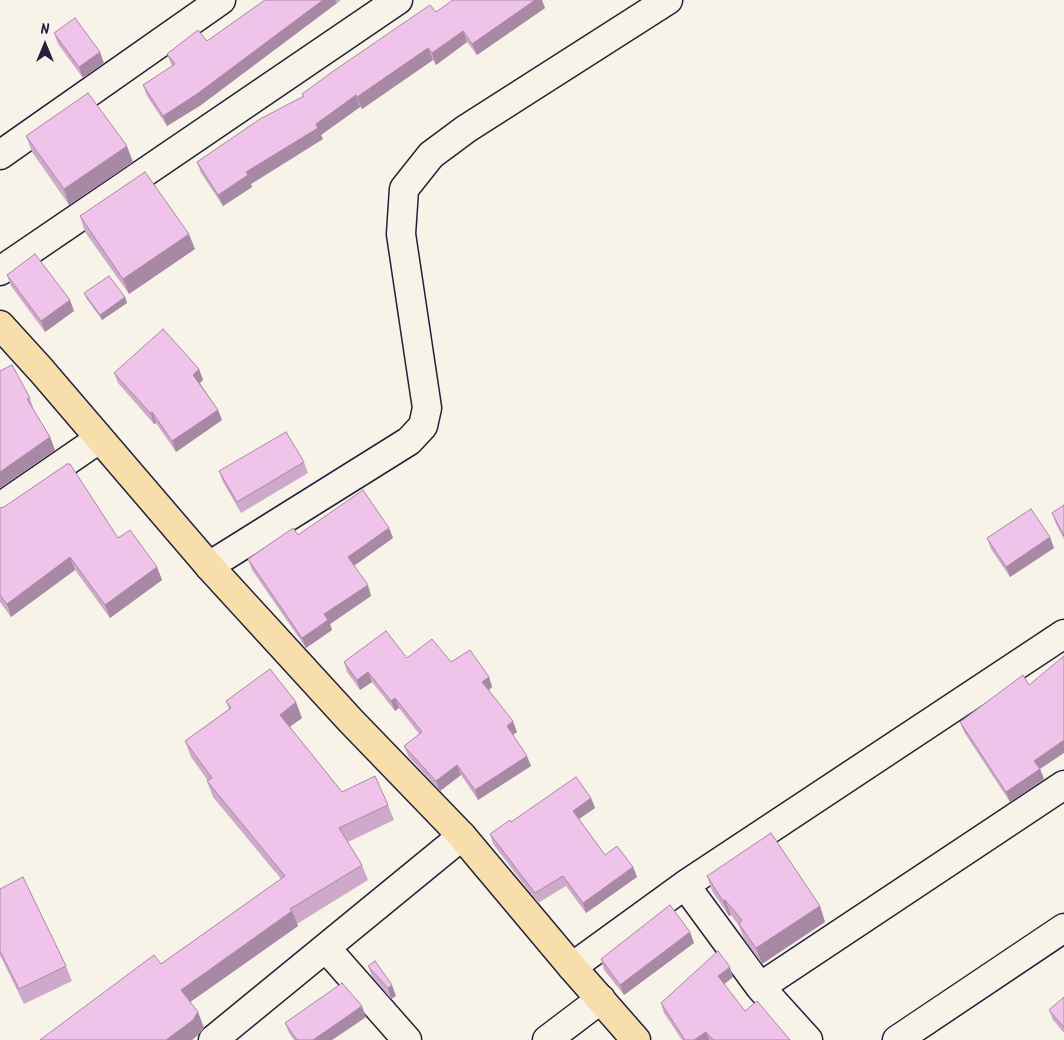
<!DOCTYPE html>
<style>
body{margin:0}
#map{position:relative;width:1064px;height:1040px;overflow:hidden;background:#f7f3e8;font-family:Kalam,sans-serif}
canvas{display:block}
.north{position:absolute;left:20px;top:20px;width:50px;height:50px;-webkit-text-stroke:4px #f7f3e8;paint-order:stroke;rotate:0deg;font-size:14px;font-weight:700;line-height:20px;text-align:center;color:#22223b}
.north::after{content:'';display:block;margin:auto;width:18px;height:22px;background:#22223b;clip-path:polygon(50% 0,100% 100%,50% 72%,0 100%)}
</style>
<div id="map">
<canvas width="1064" height="1040"></canvas>
<div class="north">N</div>
</div>
<script>
const context = document.querySelector('canvas').getContext('2d');
context.lineJoin = 'round';
const shape = rows => new Path2D(rows.map(r => 'M' + r).join(''));
function trace(path, color, width, dash) { context.strokeStyle = color; context.lineWidth = width; context.lineCap = dash ? 'butt' : 'round'; context.setLineDash(dash || []); context.stroke(path); }
function paint(path, color) { context.fillStyle = color; context.fill(path, 'evenodd'); }
const minor = shape([
 [0,155,221,0],
 [0,271,398,0],
 [0,507,99,439],
 [209,566,409,441,423,426,427,408,401,234,404,189,431,155,466,129,668,0],
 [685,885,760,987,808,1040],
 [326,948,407,1040],
 [572,967,685,885,1064,634],
 [760,987,1064,785],
 [213,1040,462,836],
 [547,1040,601,999],
 [897,1040,1064,928]
]);
const major = shape([
 [0,325,41,370,209,566,350,720,462,836,572,967,636,1040]
]);
const wall = shape([
 [265,0,341,0,201,105,167,126,147,96,143,85,172,66,167,54,207,41],
 [545,8,477,55,467,42,436,65,433,60,362,109,360,107,321,135,323,139,251,184,252,187,223,206,201,173,197,162,303,96,302,94,436,12],
 [54,33,104,63,83,78,58,44],
 [26,136,133,162,69,205,32,152],
 [80,216,195,249,129,294,85,232],
 [7,275,74,311,45,332,11,286],
 [84,293,125,297,127,303,102,320,86,298],
 [199,369,203,380,200,383,218,410,222,420,176,452,156,423,154,424,118,383,114,373],
 [0,371,30,398,34,411,50,437,55,450,0,488],
 [304,462,308,473,241,513,223,482,219,471],
 [1064,505,1064,539,1056,524,1052,513],
 [0,508,118,538,157,567,162,580,110,618,75,570,11,617,0,602],
 [389,528,393,538,354,566,371,596,330,624,332,630,306,648,252,570,248,559,298,535],
 [1050,537,1054,548,1010,577,991,549,987,538],
 [407,658,451,662,489,677,492,687,489,690,517,732,513,735,531,766,478,800,461,775,440,791,408,756,404,746,419,734,399,708,395,711,372,682,360,690,347,672,344,662],
 [226,701,302,718,290,727,342,792,388,805,394,820,348,842,362,865,368,880,297,924,298,926,190,1002,198,1012,204,1028,198,1035,192,1040,40,1040,161,964,281,879,213,797,207,781,208,781,191,757,185,741,229,709],
 [960,722,1040,769,1044,779,1010,802,964,732],
 [591,798,595,808,579,819,605,855,633,867,637,877,586,913,566,886,538,903,493,844,490,834,511,822],
 [707,876,820,906,825,922,762,964,744,939,739,926,731,915,729,916,712,891],
 [0,889,66,966,72,981,24,1004,0,955],
 [690,932,694,943,624,995,604,970,601,959],
 [368,966,396,996,391,999,372,976],
 [733,977,724,984,745,1011,790,1040,682,1040,664,1013,661,1003],
 [1064,997,1064,1033,1053,1020,1049,1010],
 [366,1017,332,1040,294,1040,289,1033,285,1023]
]);
const shadedWall = shape([
 [323,0,335,0,337,3,201,105,167,126,163,116],
 [535,0,542,0,545,8,477,55,472,44],
 [463,31,467,42,436,65,432,53],
 [428,48,433,60,362,109,357,97],
 [100,52,104,63,83,78,79,67],
 [356,95,360,107,321,135,323,139,251,184,252,187,223,206,218,195,246,172],
 [127,146,133,162,69,205,64,189],
 [189,234,195,249,129,294,123,279],
 [125,297,127,303,102,320,100,315],
 [70,300,74,311,45,332,41,321],
 [199,369,203,380,197,385,193,375],
 [218,410,222,420,176,452,172,441],
 [152,412,156,423,154,424,151,414],
 [50,437,55,450,0,488,0,472],
 [389,528,393,538,352,567,348,557],
 [1050,537,1054,548,1010,577,1006,567],
 [70,557,75,570,11,617,7,604],
 [157,567,162,580,110,618,105,605],
 [368,585,371,596,330,624,332,630,306,648,302,638,324,614],
 [368,672,372,682,360,690,357,680],
 [489,677,492,687,486,692,482,682],
 [395,698,399,708,395,711,391,701],
 [296,702,302,718,285,730,280,715],
 [513,721,517,732,511,736,507,726],
 [1064,740,1064,753,1040,769,1044,779,1010,802,1006,792,1034,761],
 [527,756,531,766,478,800,475,790],
 [457,765,461,775,440,791,436,781],
 [591,798,595,808,576,821,573,811],
 [633,867,637,877,586,913,583,903],
 [725,900,731,915,729,916,723,901],
 [820,906,825,922,762,964,756,948],
 [292,911,298,926,186,1005,181,990],
 [690,932,694,943,624,995,620,985],
 [730,967,733,977,722,986,718,976],
 [392,985,396,996,391,999,388,988],
 [362,1006,366,1017,332,1040,313,1040],
 [198,1012,204,1028,198,1035,192,1040,166,1040],
 [706,1032,709,1040,694,1040]
]);
const building = shape([
 [265,0,323,0,197,94,163,116,143,85,175,64,167,54,198,30,207,41,265,0],
 [453,0,535,0,472,44,463,31,432,53,428,48,357,97,356,95,316,124,318,128,246,172,248,175,218,195,197,162,260,119,304,96,302,94,332,72,430,5,436,12,453,0],
 [75,18,100,52,79,67,54,33,75,18],
 [88,93,127,146,64,189,26,136,88,93],
 [145,172,189,234,123,279,80,216,145,172],
 [35,254,70,300,41,321,7,275,35,254],
 [109,276,125,297,100,315,84,293,109,276],
 [163,329,199,369,193,375,218,410,172,441,152,412,151,414,114,373,163,329],
 [12,365,30,398,27,399,50,437,0,472,0,371,12,365],
 [286,432,304,462,237,502,219,471,286,432],
 [67,464,70,464,118,538,130,530,157,567,105,605,70,557,7,604,0,595,0,508,4,507,67,464],
 [363,490,389,528,348,557,368,585,324,614,328,620,302,638,248,559,293,528,298,535,363,490],
 [1064,505,1064,536,1052,513,1064,505],
 [1031,509,1050,537,1006,567,987,538,1031,509],
 [386,631,407,658,432,639,451,662,470,650,489,677,482,682,513,721,507,726,527,756,475,790,457,765,436,781,404,746,422,732,395,698,391,701,368,672,357,680,344,662,386,631],
 [1064,656,1064,740,1034,761,1040,769,1006,792,960,722,1023,675,1029,685,1064,656],
 [270,669,296,702,280,715,342,792,375,776,388,805,339,828,362,865,290,909,292,911,181,990,198,1012,193,1020,166,1040,40,1040,154,955,161,964,285,876,207,781,212,778,185,741,231,708,226,701,270,669],
 [576,777,591,798,573,811,605,855,617,846,633,867,583,903,563,876,535,893,490,834,510,820,511,822,576,777],
 [771,833,820,906,756,948,739,924,742,920,725,900,723,901,707,876,771,833],
 [23,877,66,966,19,989,0,951,0,889,23,877],
 [670,905,690,932,620,985,601,959,670,905],
 [718,951,730,967,718,976,745,1011,757,1001,790,1040,713,1040,706,1032,694,1040,685,1040,661,1003,718,951],
 [375,961,392,985,388,988,368,966,375,961],
 [342,983,362,1006,313,1040,297,1040,285,1023,342,983],
 [1064,997,1064,1027,1049,1010,1064,997]
]);
trace(minor, '#22223b', 31);
trace(major, '#22223b', 31);
trace(minor, '#f7f3e8', 28);
trace(major, '#f8deab', 28);
paint(wall, '#cea9c9');
paint(shadedWall, '#a889a4');
paint(building, '#f0c4ea');
trace(building, '#a889a4', 1);
</script>
